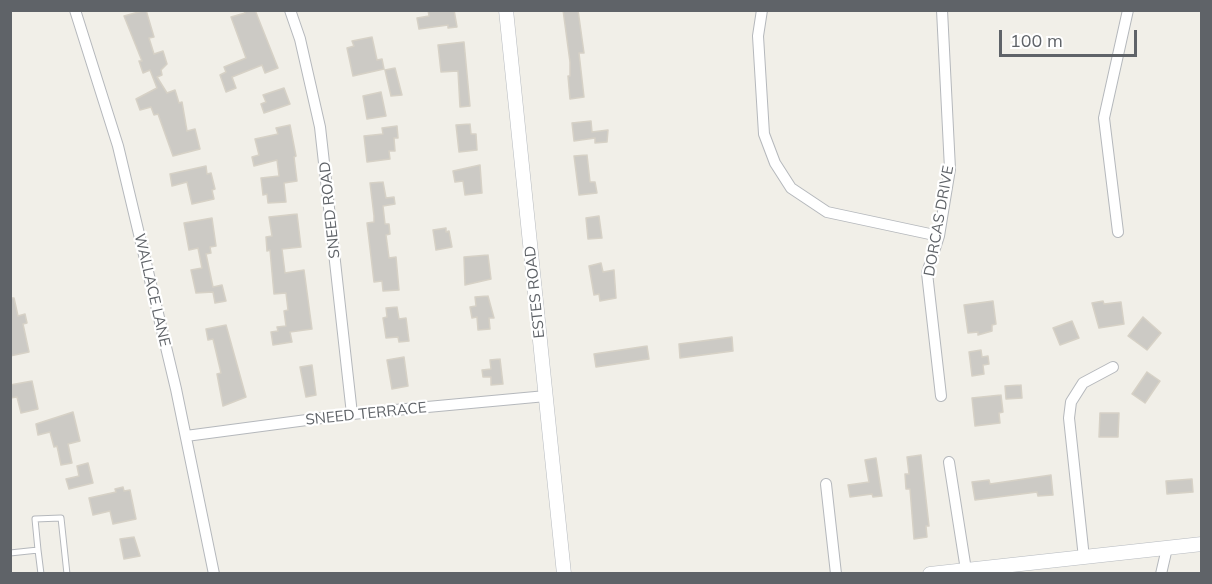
<!DOCTYPE html>
<style>
body{margin:0}
#map{position:relative;width:1212px;height:584px;overflow:hidden;background:#f1efe8;font-family:Mulish,sans-serif}
canvas{display:block}
.frame{position:absolute;inset:0;border:12px solid #5f6368;pointer-events:none}
.scale{position:absolute;left:999px;top:30px;width:138px;height:27px;box-sizing:border-box;border:3px solid #5f6368;border-top:0;padding-left:8px;font-size:18px;line-height:21px;white-space:nowrap;color:#5f6368;-webkit-text-stroke:4px #fff;paint-order:stroke}
</style>
<div id="map">
<canvas width="1212" height="584"></canvas>
<div class="frame"></div>
<div class="scale">100 m</div>
</div>
<script>
const context = document.querySelector('canvas').getContext('2d');
context.lineJoin = 'round';
function paint(path, color) { context.fillStyle = color; context.fill(path, 'evenodd'); }
const shape = rows => new Path2D(rows.map(r => 'M' + r).join(''));
function trace(path, color, width, dash) { context.strokeStyle = color; context.lineWidth = width; context.lineCap = dash ? 'butt' : 'round'; context.setLineDash(dash || []); context.stroke(path); }
function write(font, color, halo, rows, align = 'center') {
  context.font = font + ' Mulish,sans-serif'; context.lineWidth = 4.5; context.setLineDash([]); context.textBaseline = 'middle'; context.strokeStyle = halo; context.fillStyle = color; for (const [text, x, y, turn = 0] of rows) {
    context.save(); context.translate(x, y); context.rotate((+turn || 0) * Math.PI / 180); context.textAlign = isNaN(turn) ? turn : align; if (halo) context.strokeText(text, 0, 0); context.fillText(text, 0, 0); context.restore();
  }
}
const building = shape([
 [146,10,154,37,149,38,154,54,163,51,167,64,161,70,162,75,157,77,167,93,175,90,179,103,182,102,187,131,195,129,200,149,173,156,158,114,154,115,151,107,140,110,136,99,157,88,150,70,143,73,139,61,142,61,124,16,146,10],
 [244,10,255,10,278,68,265,73,262,65,232,77,236,88,226,92,220,75,226,72,224,67,246,58,231,17,245,13,244,10],
 [428,10,454,10,457,27,448,28,448,25,419,29,417,18,429,16,428,10],
 [563,10,578,10,584,53,579,53,584,97,570,99,568,76,570,76,570,62,563,10],
 [372,37,377,60,382,59,384,69,353,76,347,48,354,46,352,41,372,37],
 [464,42,470,106,460,107,458,71,441,72,438,45,464,42],
 [395,68,402,95,391,96,385,70,395,68],
 [284,88,290,104,264,113,261,104,266,102,263,95,284,88],
 [381,92,386,116,367,119,363,96,381,92],
 [591,121,592,132,608,130,607,142,595,143,595,138,574,141,572,123,591,121],
 [470,124,471,134,476,134,477,150,459,152,456,125,470,124],
 [290,125,296,156,294,157,297,181,284,183,286,202,268,203,267,194,263,195,261,178,279,176,277,160,254,166,252,157,259,155,255,139,278,134,276,128,290,125],
 [397,126,398,138,394,138,395,151,389,151,390,159,367,162,364,136,383,134,382,128,397,126],
 [587,155,590,182,595,182,597,193,579,195,574,156,587,155],
 [480,165,482,193,465,195,463,181,455,182,453,171,480,165],
 [206,166,207,174,211,173,215,189,212,190,214,199,192,204,187,182,172,186,170,174,206,166],
 [383,182,386,198,394,197,395,204,383,206,385,224,389,224,390,234,386,235,389,258,396,257,399,290,383,291,382,281,374,282,367,223,374,222,374,216,370,183,383,182],
 [297,214,301,247,282,249,285,273,304,270,312,329,290,332,292,342,273,345,271,332,278,331,277,327,286,326,284,311,288,310,286,293,274,294,270,250,267,251,266,237,272,236,269,217,297,214],
 [599,216,602,238,588,239,586,218,599,216],
 [212,218,216,246,210,247,211,253,206,254,213,287,222,285,226,301,215,303,213,292,196,293,191,270,202,268,198,248,189,250,184,223,212,218],
 [446,228,446,232,449,231,452,247,436,250,433,230,446,228],
 [488,255,491,279,465,285,464,257,488,255],
 [601,263,603,272,614,270,616,298,600,301,599,294,594,295,589,266,601,263],
 [488,296,494,318,489,318,490,329,478,330,477,317,472,318,470,307,476,306,475,297,488,296],
 [10,298,14,298,18,316,25,314,27,323,23,324,29,352,10,356,10,298],
 [993,301,996,324,992,325,992,331,978,335,978,332,968,333,964,305,993,301],
 [1103,301,1104,304,1121,302,1124,324,1099,328,1092,303,1103,301],
 [397,307,399,319,406,318,409,341,399,342,398,337,386,338,383,318,387,317,386,308,397,307],
 [1143,317,1161,333,1147,350,1128,336,1143,317],
 [1072,321,1079,338,1060,345,1053,328,1072,321],
 [226,325,246,397,223,406,217,374,221,373,213,339,208,340,206,329,226,325],
 [732,337,733,351,680,358,679,344,732,337],
 [647,346,649,359,596,367,594,354,647,346],
 [981,350,982,357,988,356,989,364,983,365,984,374,972,376,969,352,981,350],
 [404,357,408,386,392,389,387,360,404,357],
 [500,359,503,384,491,385,491,377,483,377,482,370,491,369,490,360,500,359],
 [312,365,316,395,306,397,300,367,312,365],
 [1147,372,1160,381,1145,403,1132,394,1147,372],
 [32,381,38,409,21,413,17,397,10,398,10,385,32,381],
 [1021,385,1022,398,1006,399,1005,386,1021,385],
 [1001,395,1003,412,999,413,1000,423,975,426,972,398,1001,395],
 [73,412,80,441,68,444,72,463,61,465,57,446,54,447,50,432,38,435,36,424,73,412],
 [1100,413,1119,413,1118,437,1099,437,1100,413],
 [921,455,929,526,926,526,927,537,914,539,910,489,906,489,905,474,909,474,907,457,921,455],
 [876,458,882,496,873,497,872,494,850,497,848,485,869,482,865,460,876,458],
 [88,463,93,483,69,489,66,479,79,476,77,466,88,463],
 [1051,475,1053,495,1038,496,1037,492,975,500,972,482,989,480,990,484,1051,475],
 [1192,479,1193,492,1167,494,1166,481,1192,479],
 [123,487,124,491,130,490,136,519,113,524,110,511,93,515,89,498,116,492,115,489,123,487],
 [134,537,140,556,124,559,120,539,134,537]
]);
const lane = shape([
 [38,550,41,574],
 [10,553,38,550,35,519,61,518,67,574]
]);
const street = shape([
 [75,10,118,146,176,389,214,574],
 [290,10,300,39,320,127,352,414],
 [762,10,758,36,764,134,775,163,791,188,827,212,939,236],
 [1118,232,1104,118,1128,10],
 [941,396,927,273,939,236,950,169,942,10],
 [186,436,352,414,546,396],
 [949,462,966,570],
 [826,484,836,574],
 [1084,558,1069,418,1071,402,1083,383,1113,367],
 [1161,574,1167,548]
]);
const secondary = shape([
 [506,10,564,574],
 [930,574,1202,544]
]);
const streetNames = [
 ["SNEED ROAD",330,210,-96],
 ["DORCAS DRIVE",939,221,-80],
 ["WALLACE LANE",152,290,77],
 ["ESTES ROAD",535,292,-96],
 ["SNEED TERRACE",366,414,-6]
];
paint(building, '#cccac5');
trace(building, '#d6d1c6', 1.5);
trace(lane, '#b5b8bc', 7);
trace(street, '#b5b8bc', 12);
trace(secondary, '#b6babf', 15);
trace(lane, '#fff', 5);
trace(street, '#fff', 10);
trace(secondary, '#fff', 14);
write('15px', '#5f6368', '#fff', streetNames);
</script>
